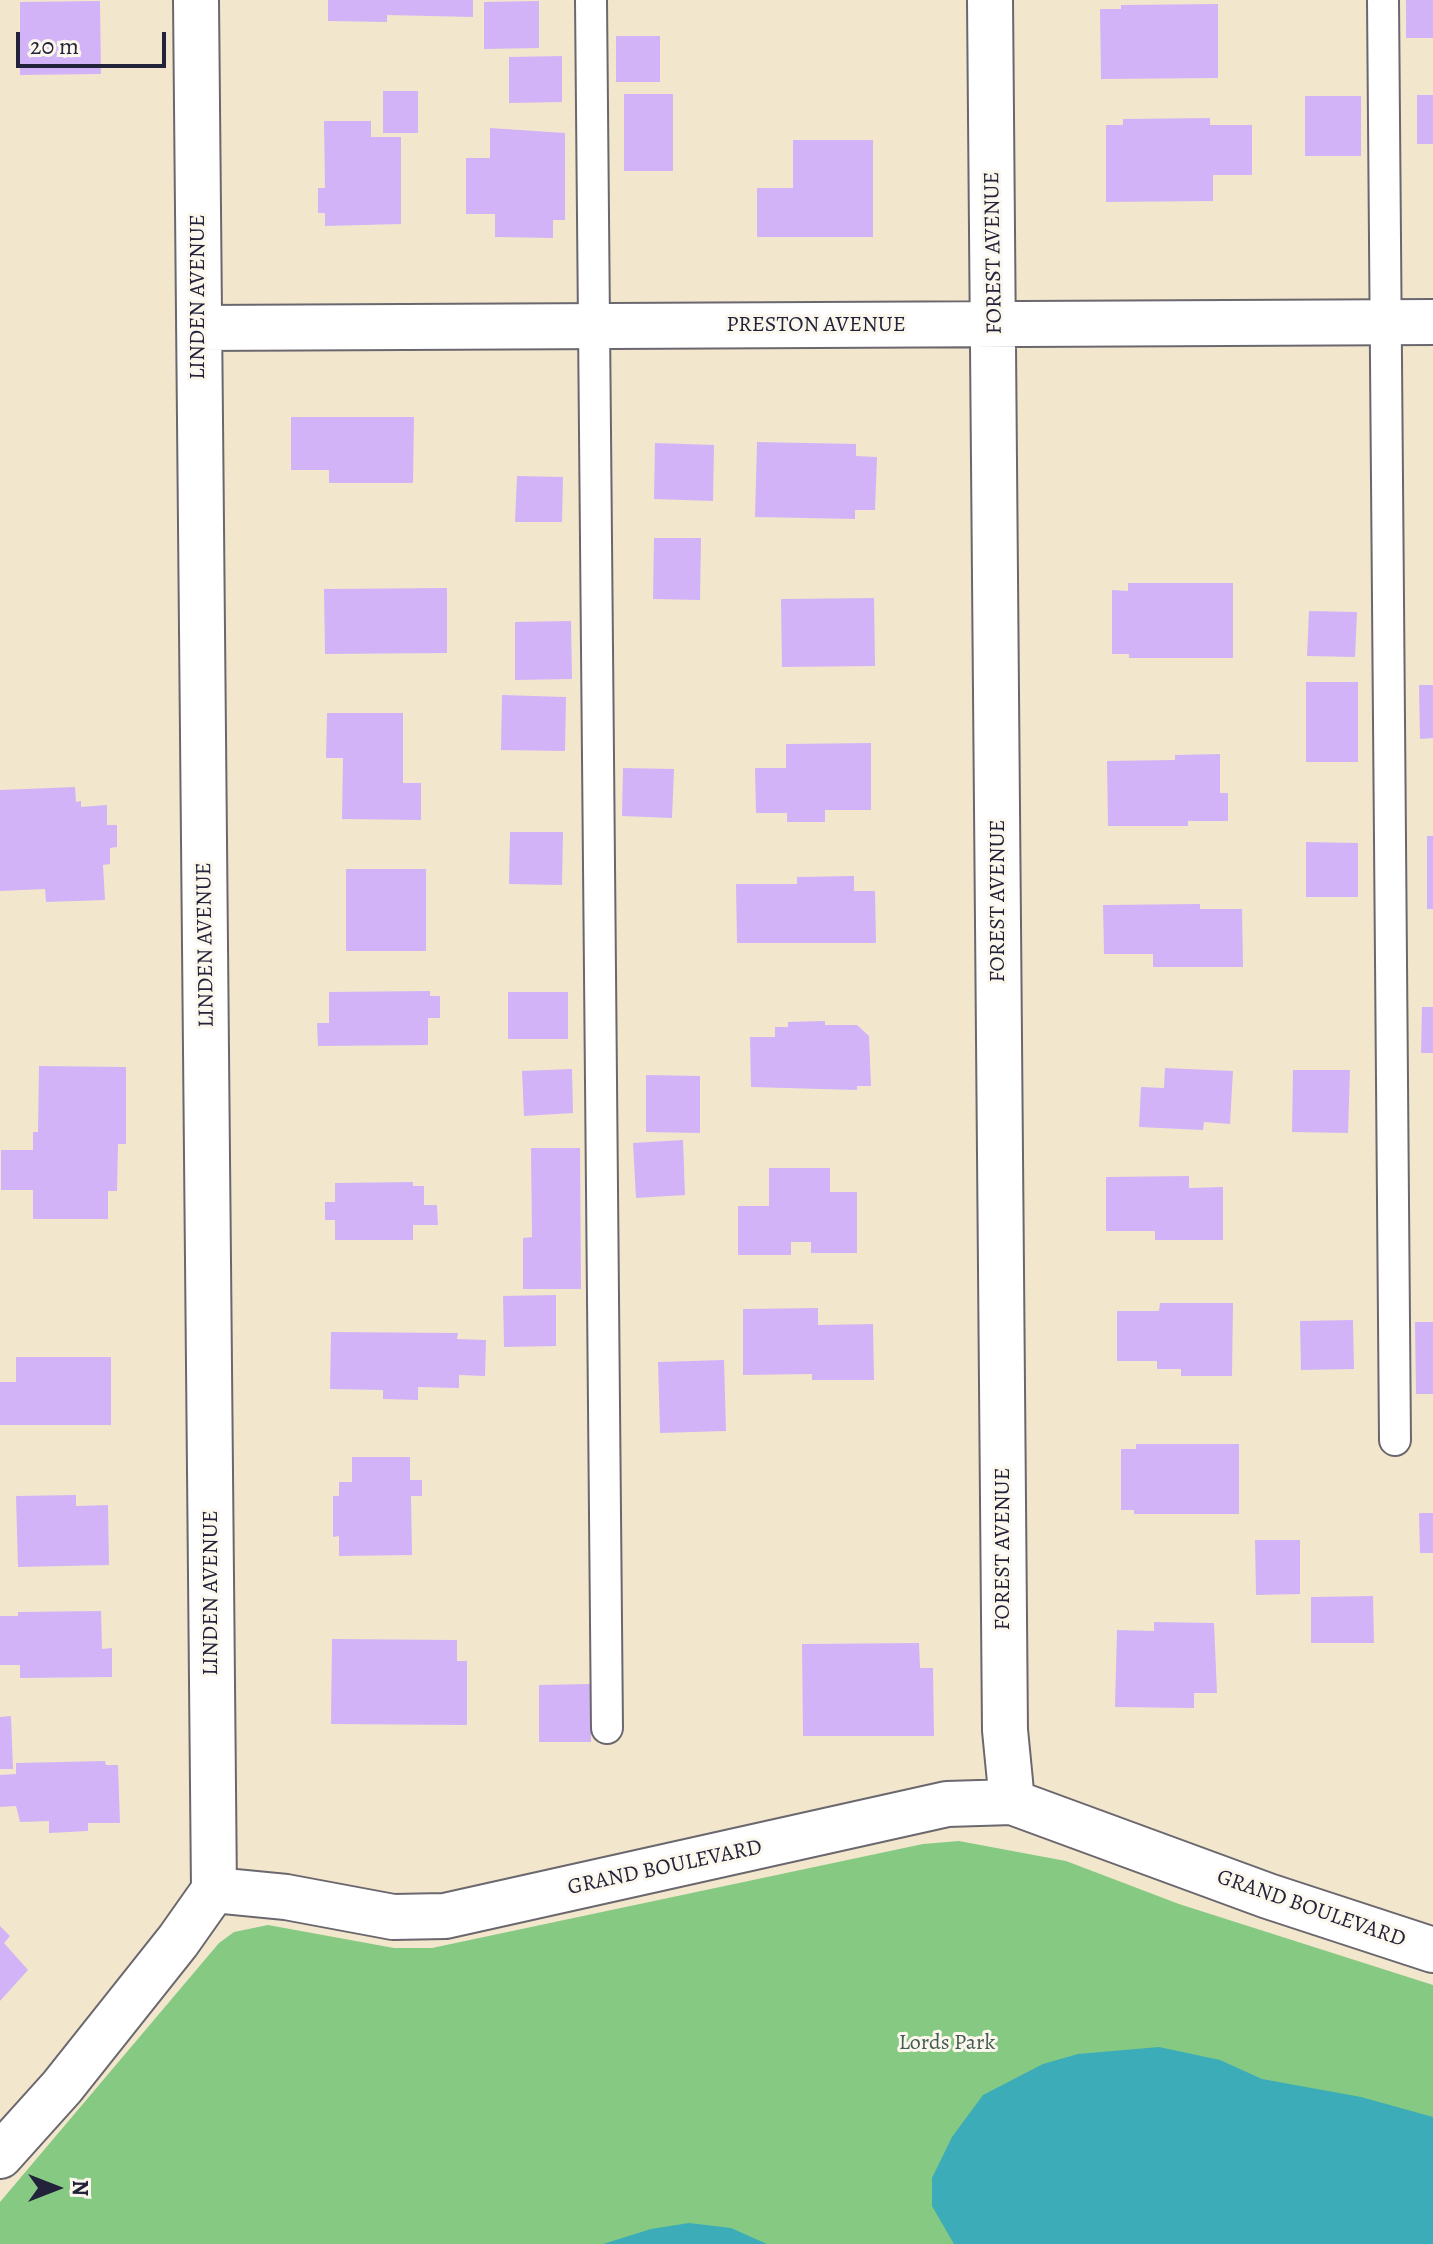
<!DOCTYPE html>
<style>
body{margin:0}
#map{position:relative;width:1433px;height:2244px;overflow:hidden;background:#f2e7cd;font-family:Alegreya,serif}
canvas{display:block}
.north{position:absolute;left:16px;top:2148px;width:80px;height:80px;-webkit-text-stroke:6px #fbf7ec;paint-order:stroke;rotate:90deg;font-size:22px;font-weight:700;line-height:32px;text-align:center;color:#22223b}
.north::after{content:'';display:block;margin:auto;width:28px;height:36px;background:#22223b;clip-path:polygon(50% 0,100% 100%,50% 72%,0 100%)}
.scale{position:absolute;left:16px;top:32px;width:150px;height:36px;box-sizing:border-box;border:4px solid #22223b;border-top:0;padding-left:10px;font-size:24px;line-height:28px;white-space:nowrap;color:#22223b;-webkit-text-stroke:6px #fbf7ec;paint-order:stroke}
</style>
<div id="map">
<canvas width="1433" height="2244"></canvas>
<div class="north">N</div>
<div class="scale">20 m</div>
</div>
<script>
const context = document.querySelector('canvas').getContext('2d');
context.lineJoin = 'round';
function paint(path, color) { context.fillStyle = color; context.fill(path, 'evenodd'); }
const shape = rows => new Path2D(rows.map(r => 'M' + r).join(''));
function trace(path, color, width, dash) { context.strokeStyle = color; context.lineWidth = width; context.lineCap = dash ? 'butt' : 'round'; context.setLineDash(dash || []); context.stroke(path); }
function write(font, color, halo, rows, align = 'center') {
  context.font = font + ' Alegreya,serif'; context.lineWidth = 6; context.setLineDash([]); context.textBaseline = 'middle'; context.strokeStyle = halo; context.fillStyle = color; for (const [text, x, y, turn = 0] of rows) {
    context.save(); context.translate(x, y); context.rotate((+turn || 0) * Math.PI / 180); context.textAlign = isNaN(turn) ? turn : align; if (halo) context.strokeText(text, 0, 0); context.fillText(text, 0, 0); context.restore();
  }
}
const green = shape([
 [959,1841,1066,1861,1179,1904,1433,1985,1433,2244,0,2244,0,2202,219,1943,234,1932,268,1925,394,1948,432,1948,923,1844]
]);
const water = shape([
 [1159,2047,1220,2060,1262,2079,1361,2097,1433,2117,1433,2244,954,2244,932,2206,932,2178,952,2137,983,2095,1043,2064,1078,2054],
 [689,2223,731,2228,767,2244,603,2244,651,2229]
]);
const building = shape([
 [328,0,473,0,473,17,387,15,387,22,328,21],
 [1406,0,1433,0,1433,38,1406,38],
 [100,1,101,74,20,75,20,2],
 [539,1,539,48,484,49,484,2],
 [1218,4,1218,78,1101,79,1100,9,1121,9,1121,5],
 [616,36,660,36,660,82,616,82],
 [562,56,562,102,509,103,509,57],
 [383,91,418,91,418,133,383,133],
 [624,94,673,94,673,171,624,171],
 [1417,95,1433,95,1433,144,1417,144],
 [1305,96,1361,96,1361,156,1305,156],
 [1210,118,1210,125,1252,125,1252,175,1213,175,1213,201,1106,202,1106,125,1123,125,1123,119],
 [324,121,371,121,371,137,401,137,401,224,325,226,325,213,318,213,318,188,325,188],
 [490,128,565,133,565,220,553,220,553,238,495,237,495,214,466,214,466,158,490,158],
 [793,140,873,140,873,237,757,237,757,188,793,188],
 [291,417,414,417,413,483,329,483,329,470,291,470],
 [757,442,856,444,856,456,877,457,875,510,855,510,855,519,755,517],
 [655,443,714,445,713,501,654,499],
 [517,476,563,477,562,522,515,522],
 [654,538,701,538,700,600,653,599],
 [1128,583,1233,583,1233,658,1129,658,1129,654,1112,654,1112,590,1128,591],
 [447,588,447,653,325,654,324,589],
 [874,598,875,666,782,667,781,599],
 [1309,611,1357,612,1355,657,1307,656],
 [571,621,572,679,515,680,515,622],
 [1306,682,1358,682,1358,762,1306,762],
 [1419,685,1433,685,1433,738,1420,739],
 [502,695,566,697,565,751,501,750],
 [327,713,403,713,403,783,421,783,421,820,342,819,343,758,326,758],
 [871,743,871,810,825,810,825,822,787,822,787,813,756,813,755,768,786,768,786,744],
 [1220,754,1220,793,1228,793,1228,821,1188,821,1188,826,1108,826,1107,761,1175,760,1175,755],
 [623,768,674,769,672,818,622,816],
 [75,787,76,802,81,801,81,807,107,805,107,825,117,825,117,847,110,848,110,864,103,865,105,900,46,902,45,889,0,891,0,790],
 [510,832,563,832,562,885,509,884],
 [1427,836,1433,836,1433,909,1427,909],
 [1306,842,1358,843,1358,897,1306,897],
 [346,869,426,869,426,951,346,951],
 [854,876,854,891,875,891,876,943,737,943,736,884,797,884,797,877],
 [1200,904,1200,909,1242,909,1243,967,1153,967,1153,954,1104,954,1103,905],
 [430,991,430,996,440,996,440,1018,428,1018,428,1045,318,1046,317,1023,329,1023,329,992],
 [508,992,568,992,568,1039,508,1039],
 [1422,1007,1433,1007,1433,1053,1421,1053],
 [825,1021,825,1025,857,1025,869,1036,871,1086,857,1086,857,1090,751,1087,750,1037,775,1037,775,1027,788,1027,788,1022],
 [39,1066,126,1067,126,1144,118,1144,117,1191,108,1191,108,1219,33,1219,33,1190,1,1190,1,1150,33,1150,33,1132,38,1132],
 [1165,1068,1233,1071,1230,1124,1204,1122,1203,1130,1139,1127,1141,1087,1164,1088],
 [572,1069,573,1113,524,1116,522,1071],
 [1293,1070,1350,1070,1348,1133,1292,1132],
 [646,1075,700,1076,700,1133,646,1132],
 [683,1140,685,1195,636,1198,633,1143],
 [531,1148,580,1148,581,1289,523,1289,523,1238,532,1237],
 [769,1168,830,1168,830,1192,857,1192,857,1253,811,1253,811,1242,791,1242,791,1255,738,1255,738,1206,769,1206],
 [1189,1176,1189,1188,1223,1187,1223,1240,1155,1240,1155,1231,1106,1231,1106,1177],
 [413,1182,413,1186,424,1186,424,1205,437,1205,438,1225,413,1225,413,1240,335,1240,335,1220,325,1220,325,1202,335,1202,335,1183],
 [556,1295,556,1346,504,1347,503,1296],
 [1160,1303,1233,1303,1232,1376,1181,1376,1181,1369,1157,1369,1157,1361,1117,1361,1117,1311,1159,1311],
 [818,1308,818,1325,873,1324,874,1380,812,1380,812,1374,743,1375,743,1309],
 [1353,1320,1354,1369,1301,1370,1300,1321],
 [1415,1322,1433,1322,1433,1394,1416,1394],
 [331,1332,458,1333,457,1339,486,1340,485,1376,459,1375,459,1388,418,1387,418,1400,383,1399,383,1390,330,1389],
 [16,1357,111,1357,111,1425,0,1425,0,1382,16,1382],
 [724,1360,726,1431,660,1433,658,1362],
 [1136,1444,1239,1444,1239,1514,1134,1514,1134,1510,1121,1510,1121,1449,1136,1449],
 [352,1457,410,1457,410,1480,422,1480,422,1496,411,1496,412,1555,339,1556,339,1536,333,1537,333,1496,339,1496,339,1482,352,1482],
 [76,1495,76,1506,108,1505,109,1565,18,1567,16,1496],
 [1419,1513,1433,1513,1433,1553,1420,1553],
 [1255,1540,1300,1540,1300,1594,1256,1595],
 [1373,1596,1374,1643,1311,1643,1311,1597],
 [101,1611,102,1649,112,1648,112,1677,20,1678,20,1665,0,1665,0,1616,18,1616,18,1612],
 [1154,1622,1214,1623,1217,1693,1194,1693,1194,1708,1115,1707,1117,1630,1154,1631],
 [332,1639,457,1640,457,1661,467,1661,467,1725,331,1724],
 [919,1643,920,1668,933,1668,934,1736,803,1736,802,1644],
 [591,1684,591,1742,539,1742,539,1685],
 [11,1716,13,1769,0,1769,0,1717],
 [105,1761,106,1765,118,1765,120,1823,88,1823,88,1831,49,1833,49,1821,20,1822,16,1806,0,1807,0,1775,16,1774,16,1763],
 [0,1926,10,1936,4,1943,28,1970,0,2001]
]);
const lane = shape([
 [591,0,607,1728],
 [1383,0,1395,1440]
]);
const street = shape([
 [196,0,214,1890],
 [990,0,1005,1730,1012,1802],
 [199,328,1433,322],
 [0,2156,62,2087,178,1941,214,1890,286,1897,393,1917,445,1916,947,1804,1012,1802,1268,1896,1433,1950]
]);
const streetNames = [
 ["FOREST AVENUE",994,253,-91],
 ["LINDEN AVENUE",199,297,-90],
 ["PRESTON AVENUE",816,326],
 ["FOREST AVENUE",999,901,-90],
 ["LINDEN AVENUE",206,945,-91],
 ["FOREST AVENUE",1004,1549,-90],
 ["LINDEN AVENUE",212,1593,-90],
 ["GRAND BOULEVARD",665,1868,-12],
 ["GRAND BOULEVARD",1311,1909,19]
];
const parkNames = [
 ["Lords Park",947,2044]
];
paint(green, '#85c983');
paint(water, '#3cadb8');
paint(building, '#d2b3f7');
trace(lane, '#6b676e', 34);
trace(street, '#6b676e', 48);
trace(lane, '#fff', 30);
trace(street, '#fff', 44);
write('22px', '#22223b', '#fbf7ec', streetNames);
write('22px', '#455c54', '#fbf7ec', parkNames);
</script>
